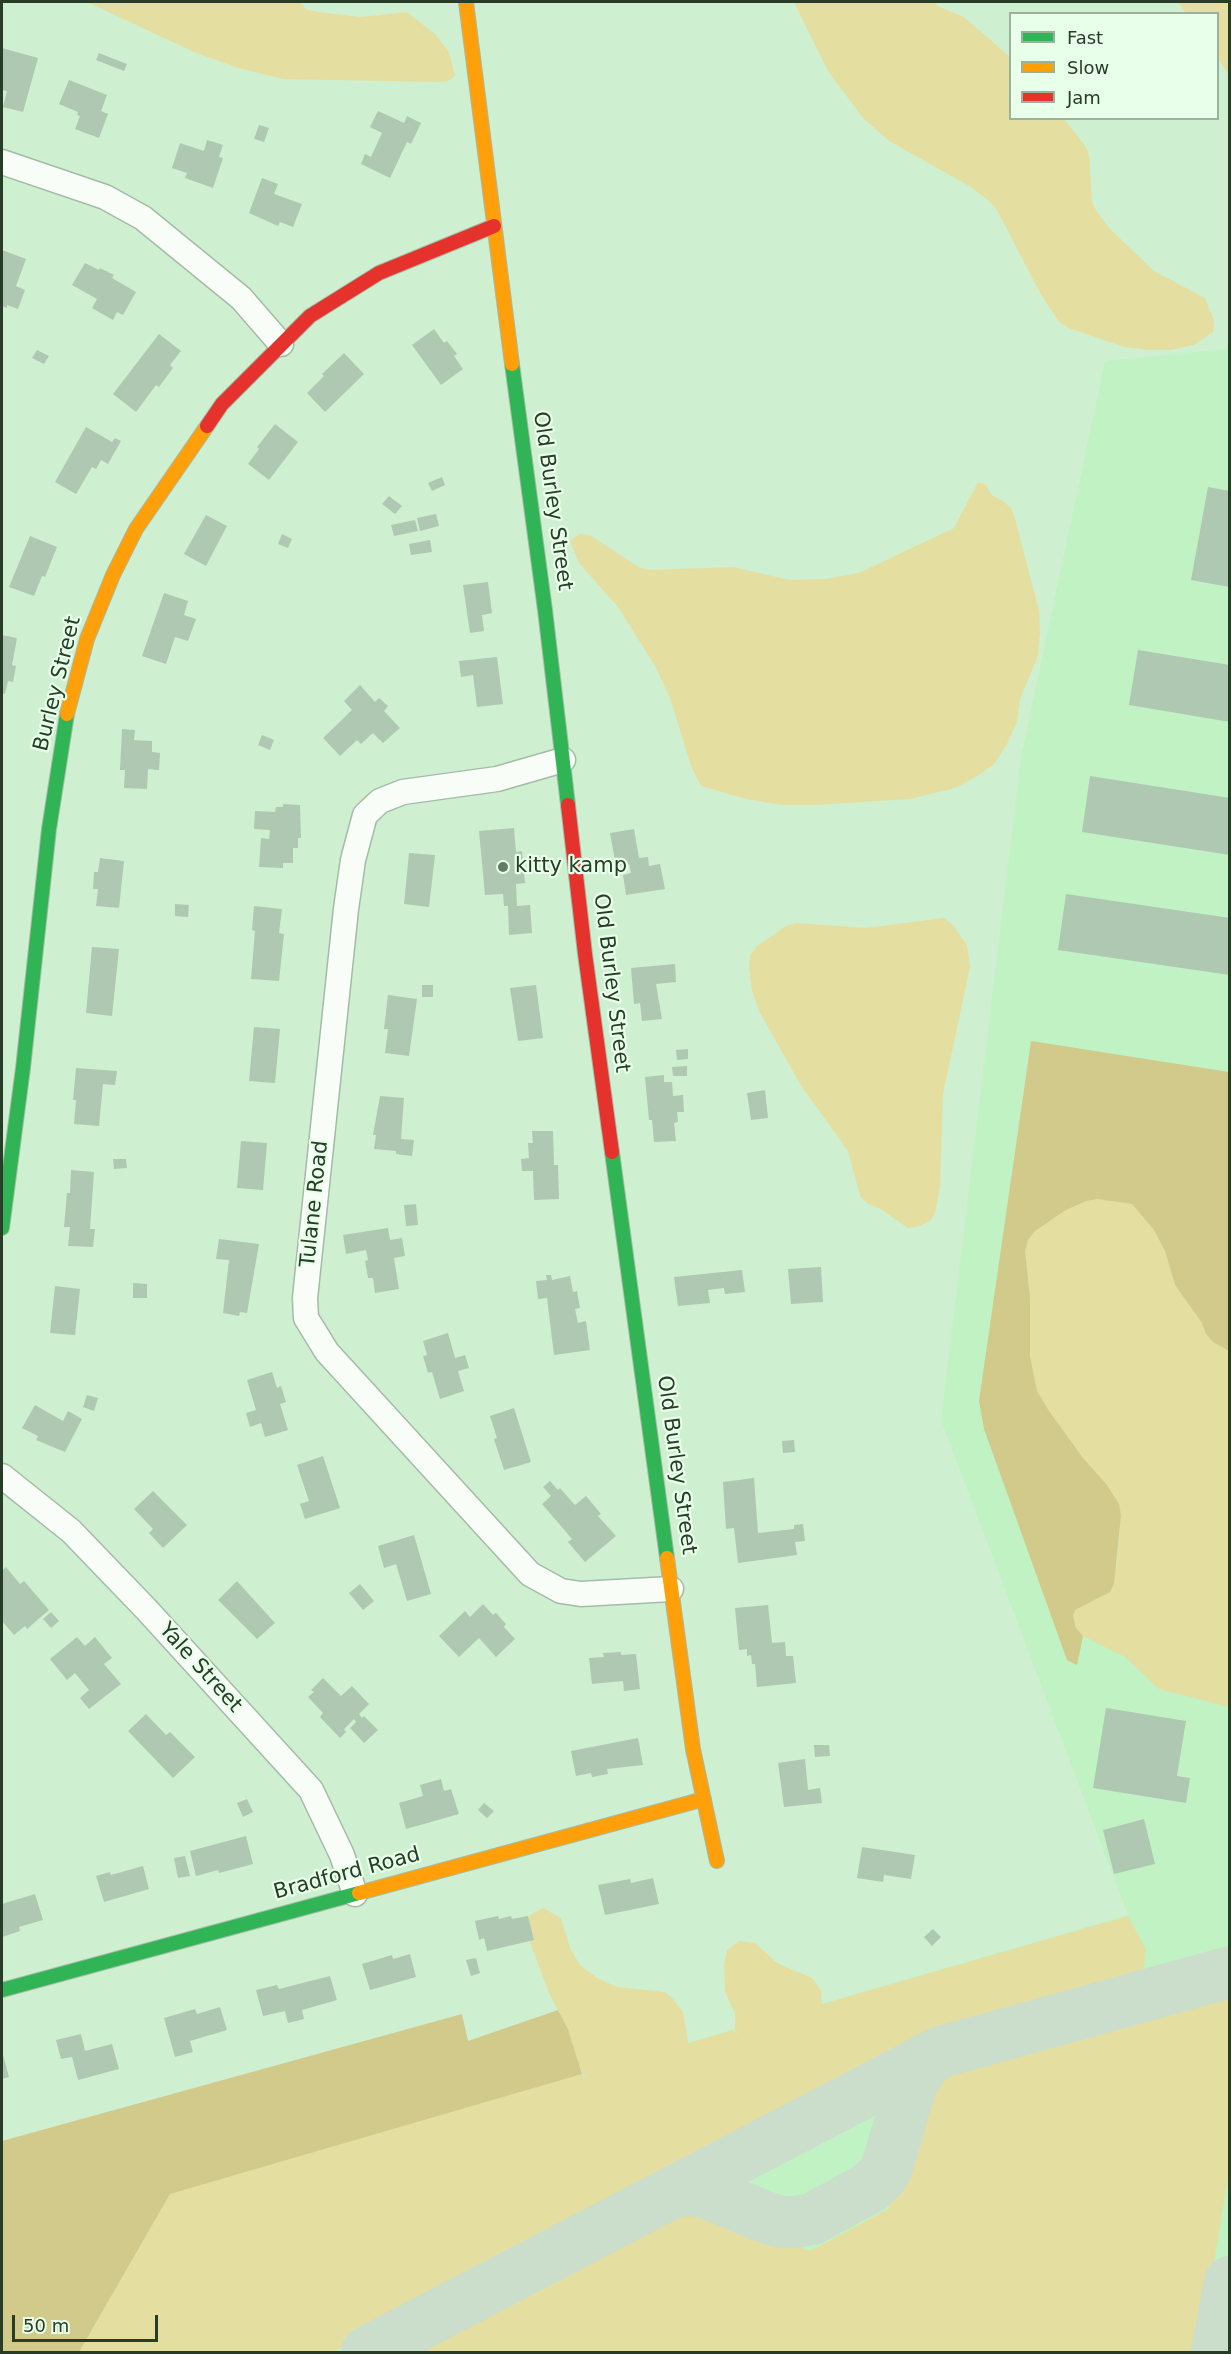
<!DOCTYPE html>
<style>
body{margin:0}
#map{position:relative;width:1231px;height:2354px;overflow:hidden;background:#cfefd1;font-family:"DejaVu Sans",sans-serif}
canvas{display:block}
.frame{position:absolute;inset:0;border:3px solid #273d28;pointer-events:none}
.legend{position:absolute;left:1009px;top:12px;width:210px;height:108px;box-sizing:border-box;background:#e8ffe9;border:2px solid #9bb19c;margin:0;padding:8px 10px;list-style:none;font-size:18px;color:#273d28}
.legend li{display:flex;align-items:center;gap:12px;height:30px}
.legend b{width:30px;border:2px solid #9bb19c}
.scale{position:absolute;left:12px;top:2315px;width:146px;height:27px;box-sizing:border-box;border:3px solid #273d28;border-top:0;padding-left:8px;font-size:18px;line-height:21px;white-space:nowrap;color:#273d28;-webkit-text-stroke:4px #e8ffe9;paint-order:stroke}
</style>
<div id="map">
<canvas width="1231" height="2354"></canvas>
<div class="frame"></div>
<ul class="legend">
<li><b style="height:8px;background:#30b455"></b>Fast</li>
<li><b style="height:8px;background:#ff9f0a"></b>Slow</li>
<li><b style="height:8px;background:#e5322d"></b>Jam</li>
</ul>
<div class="scale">50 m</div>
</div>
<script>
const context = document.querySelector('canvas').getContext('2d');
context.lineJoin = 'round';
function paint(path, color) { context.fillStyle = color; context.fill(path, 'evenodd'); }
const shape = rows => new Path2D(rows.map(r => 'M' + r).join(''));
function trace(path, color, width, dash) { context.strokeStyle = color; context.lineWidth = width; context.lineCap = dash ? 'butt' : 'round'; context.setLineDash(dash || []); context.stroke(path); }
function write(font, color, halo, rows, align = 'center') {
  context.font = font + ' "DejaVu Sans",sans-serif'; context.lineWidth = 4.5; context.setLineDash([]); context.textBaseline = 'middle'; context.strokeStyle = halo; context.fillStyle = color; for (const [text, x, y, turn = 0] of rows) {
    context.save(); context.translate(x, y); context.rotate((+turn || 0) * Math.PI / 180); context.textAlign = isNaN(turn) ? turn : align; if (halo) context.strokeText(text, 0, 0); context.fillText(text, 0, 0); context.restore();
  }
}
const built = shape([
 [1229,341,1229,2352,2,2352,13,2239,1128,1915,941,1420,1021,757,1105,361,1226,349]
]);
const green = shape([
 [87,2,300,2,306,9,318,12,361,17,407,12,435,34,449,52,455,76,448,81,436,82,283,79,238,68,194,52],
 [794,2,933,2,942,8,964,17,1010,57,1010,118,1064,119,1084,144,1089,154,1092,202,1097,212,1111,230,1154,271,1205,298,1214,320,1213,332,1194,345,1171,350,1148,350,1124,347,1069,328,1059,322,1040,293,997,210,989,201,971,187,889,141,863,118,828,71],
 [1178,2,1229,2,1229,75,1218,58,1218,14,1186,13],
 [978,482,985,484,992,495,1003,501,1011,508,1015,519,1039,610,1040,633,1038,656,1020,699,1017,722,1007,744,994,764,976,777,955,788,910,799,816,805,781,805,746,799,701,786,691,766,670,698,655,666,618,607,579,563,570,541,579,534,590,535,640,568,651,570,733,567,790,580,825,579,859,573,954,528],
 [944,918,953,925,967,945,970,967,943,1094,940,1187,936,1210,931,1220,920,1226,908,1228,879,1208,868,1204,860,1196,848,1151,800,1084,760,1013,752,991,749,967,750,956,756,947,786,926,796,923,866,928],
 [1097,1199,1132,1204,1140,1211,1154,1230,1165,1251,1175,1285,1202,1323,1206,1334,1213,1342,1229,1351,1229,1707,1159,1689,1125,1657,1083,1636,1076,1628,1073,1616,1075,1610,1110,1592,1117,1562,1121,1515,1119,1504,1107,1485,1083,1458,1048,1411,1037,1391,1030,1356,1030,1298,1025,1251,1028,1240,1035,1231,1064,1211,1086,1201],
 [543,1908,561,1918,570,1948,580,1965,597,1978,617,1987,665,1992,672,1998,683,2012,689,2046,689,2043,732,2030,740,2035,735,2030,735,2013,725,1992,724,1964,727,1950,739,1941,755,1943,777,1963,812,1978,821,1990,822,2004,1128,1916,1146,1950,1143,1973,933,2037,333,2352,79,2352,170,2194,582,2074,588,2080,580,2068,568,2029,549,1993,525,1929,530,1915],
 [1229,1991,1229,2173,1199,2352,403,2352,683,2206,711,2208,810,2251,888,2209,920,2091,930,2075,965,2061,1202,1992]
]);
const forest = shape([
 [1031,1041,1229,1072,1229,1351,1213,1342,1206,1334,1202,1323,1175,1285,1165,1251,1154,1230,1132,1204,1097,1199,1086,1201,1064,1211,1035,1231,1028,1240,1025,1251,1030,1298,1030,1356,1037,1391,1049,1411,1083,1458,1107,1485,1119,1504,1121,1515,1114,1584,1110,1592,1075,1610,1073,1616,1076,1628,1083,1636,1077,1665,1067,1660,984,1429,979,1401],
 [558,2010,568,2029,582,2074,170,2194,79,2352,2,2352,2,2141,462,2014,468,2041]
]);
const taxiway = shape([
 [674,2192,692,2190,705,2192,760,2215,780,2222,796,2222,812,2219,869,2188,881,2177,887,2167,911,2085,928,2058],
 [367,2352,941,2052,1230,1972],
 [1217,2352,1230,2282]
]);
const building = shape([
 [2,48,38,58,23,112,3,107,7,91,2,90],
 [99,53,127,64,124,71,96,60],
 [69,80,107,95,101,111,108,114,99,138,75,129,80,116,77,115,78,112,59,104],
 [378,111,404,123,407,116,421,123,411,144,407,142,390,178,361,164,365,154,371,157,382,133,370,127],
 [259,125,269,128,264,142,254,139],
 [207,140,223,145,219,157,223,158,213,188,185,178,187,173,172,168,180,143,204,151],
 [262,178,278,184,274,194,302,204,293,227,280,222,278,226,249,213],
 [2,250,26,259,16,286,25,290,18,309,7,305,7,308,2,306],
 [85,263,99,270,100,268,114,275,112,278,136,292,123,315,117,312,113,320,92,308,97,299,72,285],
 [434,329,444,343,447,341,457,354,454,356,463,369,441,385,412,345],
 [159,334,181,351,170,365,173,368,159,387,156,385,136,412,113,394],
 [37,350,49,356,44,364,32,358],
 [344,353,364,374,325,412,307,393,324,376,322,374],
 [275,424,298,442,269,480,248,464,259,449,257,447],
 [86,427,112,442,115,438,121,441,108,464,101,460,96,469,92,467,76,494,55,482],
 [442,477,445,485,432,491,428,483],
 [1208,487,1230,491,1230,587,1191,580],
 [389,496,402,506,395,514,382,504],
 [436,514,439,526,420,531,417,518],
 [206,515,227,526,206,566,184,554],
 [415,520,418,531,394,536,391,525],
 [282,534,292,539,288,548,278,544],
 [30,536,57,547,45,577,42,576,34,596,9,587],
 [430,540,432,552,411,555,409,544],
 [488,582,492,613,482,615,484,631,470,633,463,585],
 [164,593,188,601,184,615,196,619,188,641,175,637,166,664,142,656],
 [2,635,17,638,12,665,16,666,13,682,8,681,5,694,2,693],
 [1138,650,1230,665,1230,722,1129,705],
 [497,657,503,704,477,707,473,675,461,677,459,661],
 [360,685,375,702,379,698,388,706,384,711,400,728,383,743,373,733,361,744,357,740,340,756,323,738,352,710,344,701],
 [122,729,135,730,134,740,152,741,152,752,160,753,159,770,148,769,147,789,124,788,125,770,120,770],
 [262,735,274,740,270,750,258,745],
 [1090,776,1230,798,1230,855,1082,832],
 [283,804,300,805,301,838,298,838,298,848,293,848,293,863,283,863,283,868,259,867,261,838,269,839,270,830,254,829,255,811,275,812,276,807,283,807],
 [514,828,516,852,522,851,525,883,516,884,517,906,530,905,532,933,509,935,508,906,504,906,503,894,485,895,479,831],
 [634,829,639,858,648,857,649,866,660,864,665,889,626,895,623,875,631,873,629,864,616,866,610,833],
 [409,853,435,855,429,907,404,904],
 [100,858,124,861,119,908,96,906,98,889,93,889,94,872,98,872],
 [1066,894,1230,918,1230,975,1058,950],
 [175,904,189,905,188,917,175,916],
 [254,906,282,909,279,933,284,934,279,981,251,979,255,931,252,930],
 [92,947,119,949,112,1016,86,1013],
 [675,964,676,982,656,984,662,1019,642,1021,640,1003,634,1004,631,968],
 [422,985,433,985,433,997,422,997],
 [536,985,543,1038,518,1041,510,988],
 [388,995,417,999,409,1056,385,1053,388,1029,384,1029],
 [254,1027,280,1029,275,1083,249,1081],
 [688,1049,688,1059,677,1060,676,1050],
 [687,1066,687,1076,673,1076,672,1067],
 [76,1068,117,1071,115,1085,103,1084,99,1126,74,1124,76,1100,73,1100],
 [664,1075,664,1082,672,1082,673,1096,683,1095,684,1112,677,1112,678,1122,674,1123,676,1141,654,1142,652,1120,649,1120,645,1077],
 [765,1090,768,1118,751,1120,747,1093],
 [380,1096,404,1098,401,1139,414,1140,412,1156,396,1154,396,1151,374,1149,376,1135,373,1135],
 [532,1131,553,1131,554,1165,558,1165,559,1199,534,1200,533,1171,522,1171,521,1159,529,1158,528,1143,533,1143],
 [241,1141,267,1143,263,1190,237,1188],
 [113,1159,126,1159,127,1168,114,1169],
 [71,1170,94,1172,90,1229,95,1229,93,1247,68,1246,70,1227,64,1227,67,1193,70,1193],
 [416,1204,418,1225,406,1226,404,1205],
 [388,1228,390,1240,402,1238,405,1256,394,1258,399,1289,375,1293,373,1278,368,1278,365,1261,368,1260,366,1250,346,1254,343,1235],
 [219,1239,259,1244,247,1313,240,1312,239,1316,223,1313,229,1260,216,1259],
 [821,1267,823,1302,791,1304,788,1269],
 [742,1270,745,1292,725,1294,724,1288,708,1290,710,1303,678,1306,674,1277],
 [546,1275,551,1275,552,1280,570,1276,573,1292,577,1291,580,1308,575,1309,578,1323,586,1321,590,1350,554,1355,547,1298,538,1299,536,1281,547,1280],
 [133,1283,147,1284,147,1298,133,1298],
 [55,1286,80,1289,75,1335,50,1333],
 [448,1333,455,1358,465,1355,469,1368,458,1371,464,1391,440,1399,432,1372,428,1373,423,1356,427,1355,423,1341],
 [272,1372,277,1388,281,1386,286,1402,280,1404,288,1430,265,1437,261,1423,250,1427,246,1413,256,1410,247,1380],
 [87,1395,98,1398,94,1411,83,1407],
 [35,1405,63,1421,68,1411,82,1419,65,1452,36,1440,38,1436,22,1428],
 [514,1408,531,1462,504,1470,494,1439,497,1438,490,1416],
 [794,1440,795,1452,783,1453,782,1441],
 [323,1456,340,1508,305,1519,300,1504,309,1501,297,1465],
 [754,1478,758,1533,794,1529,794,1525,803,1524,805,1541,795,1542,797,1555,738,1563,734,1528,726,1529,723,1482],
 [550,1481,558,1490,560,1488,575,1505,586,1496,601,1514,598,1516,616,1536,585,1562,568,1542,572,1539,542,1504,551,1496,543,1487],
 [153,1491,187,1525,163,1548,149,1533,153,1529,134,1509],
 [414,1535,431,1594,407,1601,396,1564,384,1568,378,1546],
 [6,1567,20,1584,24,1581,49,1610,27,1629,25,1626,14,1635,2,1621,2,1571],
 [237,1581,275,1623,257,1639,218,1600],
 [360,1584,374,1601,363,1610,349,1593],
 [483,1604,493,1615,496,1613,506,1624,504,1627,515,1639,496,1657,479,1638,459,1657,439,1636,465,1611,470,1617],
 [768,1605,772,1643,785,1642,786,1656,793,1656,796,1683,757,1687,755,1664,752,1664,751,1655,747,1656,747,1649,739,1650,735,1608],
 [51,1612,59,1621,51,1628,43,1619],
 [77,1637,85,1646,95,1637,112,1658,104,1664,121,1684,89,1709,80,1698,89,1690,75,1673,67,1680,50,1659],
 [621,1652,621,1655,636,1654,640,1689,624,1691,623,1681,592,1684,589,1658,604,1657,603,1653],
 [323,1678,341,1696,352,1686,369,1704,359,1714,362,1718,364,1716,378,1730,364,1743,350,1728,356,1722,354,1719,344,1729,346,1732,340,1738,320,1717,323,1713,308,1697,314,1692,311,1690],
 [1106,1708,1186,1721,1177,1776,1190,1778,1186,1803,1093,1788],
 [146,1714,166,1735,170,1732,195,1757,173,1778,128,1731],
 [638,1738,643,1765,607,1769,608,1774,592,1777,591,1773,576,1776,571,1751],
 [814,1745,829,1745,830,1756,815,1757],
 [805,1759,808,1790,820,1788,822,1803,784,1807,778,1763],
 [441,1779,444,1791,451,1789,459,1814,406,1829,399,1803,423,1796,420,1785],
 [247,1799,253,1812,243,1817,237,1803],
 [484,1803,494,1811,487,1818,478,1810],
 [1144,1819,1155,1864,1114,1874,1103,1830],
 [246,1836,253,1864,219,1873,218,1870,196,1876,190,1851],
 [862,1847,915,1855,911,1879,884,1875,883,1882,857,1878],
 [185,1856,190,1876,178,1878,174,1858],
 [143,1866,149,1889,104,1902,96,1876,110,1872,111,1875],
 [653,1878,659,1904,605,1915,598,1885,630,1879,631,1883],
 [35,1894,43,1920,19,1927,20,1931,2,1937,2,1904],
 [498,1916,499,1919,511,1916,512,1919,528,1916,534,1940,487,1951,484,1938,479,1940,475,1921],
 [933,1929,941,1937,932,1946,924,1937],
 [410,1954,416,1977,370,1990,362,1964,392,1955,393,1959],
 [476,1958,480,1973,471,1976,466,1960],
 [330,1976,337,2000,302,2010,304,2019,288,2023,285,2011,263,2016,256,1990,277,1985,279,1989],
 [220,2007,227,2030,190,2041,193,2052,175,2057,164,2018,195,2009,197,2014],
 [81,2034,85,2051,112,2044,119,2069,78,2080,72,2057,61,2059,56,2040],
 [2,2051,9,2077,2,2079]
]);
const street = shape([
 [2,162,105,197,143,218,241,298,281,344],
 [563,760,497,779,403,792,380,801,365,815,353,860,346,909,309,1260,305,1298,306,1318,327,1352,530,1574,561,1591,581,1594,671,1589],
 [2,1476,71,1531,147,1610,311,1790,342,1855,355,1894]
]);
const fast = shape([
 [512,364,545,610,568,805],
 [612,1152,667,1558],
 [2,1228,23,1068,49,829,67,714],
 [2,1990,359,1893]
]);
const slow = shape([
 [466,2,512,364],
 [67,714,87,639,113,575,136,529,207,426],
 [667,1558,693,1749,717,1861],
 [359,1893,704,1799]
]);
const jam = shape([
 [207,426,222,404,310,316,379,273,494,226],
 [568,805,585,954,612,1152]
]);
const markers = [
 [503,867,6,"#627b63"]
];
const streetNames = [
 ["Old Burley Street",552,501,82],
 ["Burley Street",58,684,-76],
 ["Old Burley Street",611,983,83],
 ["Tulane Road",315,1204,-84],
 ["Old Burley Street",676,1465,82],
 ["Yale Street",200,1668,48],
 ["Bradford Road",347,1874,-15]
];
const poiNames = [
 ["kitty kamp",515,867]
];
paint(built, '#c1f2c3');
paint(green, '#e5dea1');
paint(forest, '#d1ca8b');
trace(taxiway, '#cadecb', 52);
paint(building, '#afc8b1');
trace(street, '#a4bca6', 27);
trace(fast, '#a4bca6', 16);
trace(slow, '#a4bca6', 16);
trace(jam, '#a4bca6', 16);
trace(street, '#f8fdf8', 24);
trace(fast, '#30b455', 14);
trace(slow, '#ff9f0a', 14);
trace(jam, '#e5322d', 14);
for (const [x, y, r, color] of markers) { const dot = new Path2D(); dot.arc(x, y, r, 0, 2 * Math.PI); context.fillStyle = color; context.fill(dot); trace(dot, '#e8ffe9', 2); }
write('21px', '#273d28', '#e8ffe9', streetNames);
write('21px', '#273d28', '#e8ffe9', poiNames, 'left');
</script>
